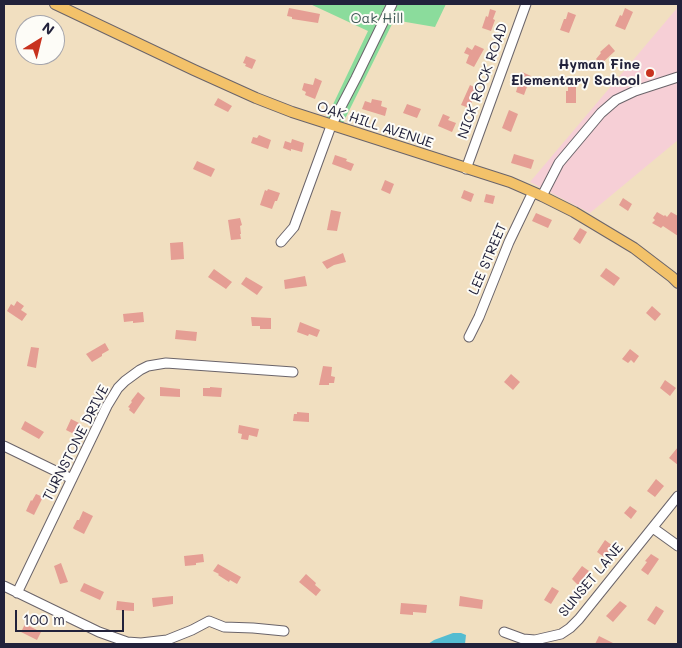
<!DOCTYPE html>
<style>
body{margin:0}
#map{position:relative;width:682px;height:648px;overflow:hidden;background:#f1dfc0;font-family:Mali,sans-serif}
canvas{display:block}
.frame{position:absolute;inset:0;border:5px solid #22223b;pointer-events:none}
.north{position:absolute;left:15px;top:15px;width:50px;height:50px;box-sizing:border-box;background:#fdfcf7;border:1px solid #a5a5ac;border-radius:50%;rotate:36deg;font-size:14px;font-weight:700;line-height:20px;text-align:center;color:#22223b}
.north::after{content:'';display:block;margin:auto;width:18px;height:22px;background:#c8321e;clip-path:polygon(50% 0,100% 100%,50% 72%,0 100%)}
.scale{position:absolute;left:15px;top:610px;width:109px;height:22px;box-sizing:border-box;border:2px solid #22223b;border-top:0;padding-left:6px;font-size:15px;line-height:18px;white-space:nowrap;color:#22223b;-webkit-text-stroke:4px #fdfcf7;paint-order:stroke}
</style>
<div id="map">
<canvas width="682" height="648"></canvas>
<div class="frame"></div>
<div class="north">N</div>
<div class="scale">100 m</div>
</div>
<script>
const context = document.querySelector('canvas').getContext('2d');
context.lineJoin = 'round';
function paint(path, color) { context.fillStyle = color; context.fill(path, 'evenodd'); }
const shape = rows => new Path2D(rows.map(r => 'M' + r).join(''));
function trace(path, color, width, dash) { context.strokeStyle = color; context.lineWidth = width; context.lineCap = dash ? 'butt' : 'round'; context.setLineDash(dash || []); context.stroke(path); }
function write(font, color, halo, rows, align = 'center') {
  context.font = font + ' Mali,sans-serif'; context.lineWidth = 4; context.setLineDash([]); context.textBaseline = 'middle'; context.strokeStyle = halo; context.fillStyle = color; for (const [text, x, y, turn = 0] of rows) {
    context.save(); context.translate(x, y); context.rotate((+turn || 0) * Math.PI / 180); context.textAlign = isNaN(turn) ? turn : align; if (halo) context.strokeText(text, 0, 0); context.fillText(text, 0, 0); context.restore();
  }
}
const built = shape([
 [678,7,678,140,590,213,530,182]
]);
const green = shape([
 [310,4,446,4,435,27,394,20,343,123,327,117,368,31]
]);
const water = shape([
 [453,633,461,633,466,635,465,644,428,644,434,640]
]);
const building = shape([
 [289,8,320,14,318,23,292,19,292,17,287,16],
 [625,8,633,12,625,30,615,26,620,15,622,16],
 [490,9,496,11,493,19,495,20,491,31,482,28,486,16,488,17],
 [568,12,576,15,569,33,560,30,564,19,566,19],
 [609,44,615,51,601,64,596,59,601,53,600,52],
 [475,45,484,49,474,67,466,63,469,55,464,53,467,47,472,50],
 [246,56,256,60,252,69,245,66,246,64,243,63],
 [522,72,531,76,524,95,516,92],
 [315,78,322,81,315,99,305,95,306,92,302,90,304,83,313,85],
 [568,83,576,83,576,103,566,103,566,91,568,91],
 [470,85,478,89,469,108,461,105],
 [218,98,232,106,228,112,214,105],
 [372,99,382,101,381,106,387,108,385,116,362,109,365,101,371,103],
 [407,104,421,109,417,118,403,113],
 [509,110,518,114,511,132,502,128],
 [443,114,450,117,448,120,456,123,452,132,438,126],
 [259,135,271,140,268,149,251,143,253,137,257,138],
 [292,139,304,143,302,152,291,149,291,151,283,148,285,141,291,143],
 [514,154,534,160,531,169,511,163],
 [335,155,347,159,346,161,354,164,351,171,332,164],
 [197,161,215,169,211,177,193,169],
 [385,180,394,184,390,194,381,190],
 [268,189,280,193,277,201,275,201,272,209,260,205,265,190,267,191],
 [464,190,474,194,471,202,461,198],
 [486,194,495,196,493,204,484,202],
 [623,198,632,204,628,211,619,205],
 [331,210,341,212,337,231,327,230],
 [657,212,664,216,665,215,667,217,671,212,678,216,678,236,663,226,661,228,652,223,655,220,653,218],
 [536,213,552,220,548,228,532,221],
 [240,218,242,225,240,226,241,234,240,234,241,239,231,240,228,220],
 [580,228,587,232,580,244,573,239],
 [183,242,184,259,171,260,170,243],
 [343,253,346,262,334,265,327,269,322,262],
 [606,268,620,278,614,286,600,276],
 [214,269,232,282,226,289,208,277],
 [305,276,307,286,285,289,284,280],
 [246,277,263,287,257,295,241,284],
 [17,301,24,306,21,310,27,314,22,321,7,311,11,304,14,306],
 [652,306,661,314,655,321,646,313],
 [143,312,144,322,133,323,133,321,124,322,123,314],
 [251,317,271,318,271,329,260,329,260,326,252,326],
 [300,322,320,330,317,337,309,334,308,336,297,332],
 [176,330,197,332,196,341,175,339],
 [105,343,109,350,102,354,102,356,92,362,86,354],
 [31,347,39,348,36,368,27,366],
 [630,349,639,356,634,363,631,360,628,363,622,359],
 [323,366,332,367,331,376,335,377,334,383,329,383,329,385,319,385],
 [511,374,520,382,513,390,504,382],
 [665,380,676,388,670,396,660,388],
 [160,387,180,389,180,397,160,396],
 [210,387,222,388,221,397,203,396,203,388,210,388],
 [138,392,145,398,134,414,129,410,130,408,128,407,132,402,131,401],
 [297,412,309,413,309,422,293,421,294,414,297,414],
 [71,419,79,423,74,434,66,430],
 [25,421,44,432,39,439,21,429],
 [239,425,259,429,257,437,249,435,248,440,241,439,242,434,238,433],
 [678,447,678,465,669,458],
 [656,479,664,486,655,497,647,491],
 [36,494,43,497,34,515,26,511,31,500,32,501],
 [630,506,637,511,631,519,624,513],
 [83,511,93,516,84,534,74,529,73,528,77,520,79,520],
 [605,540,613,546,604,557,597,552],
 [203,554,204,562,196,563,196,565,185,566,184,556],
 [651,554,659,559,648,575,641,570,647,562,645,561],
 [61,563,68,582,60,584,54,566],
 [218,564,241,577,237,584,230,580,229,582,218,575,219,574,213,571],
 [582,566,589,571,578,585,572,579],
 [306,574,316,583,315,585,321,590,316,596,299,582],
 [84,583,104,592,100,600,80,591],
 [552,587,559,591,551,604,544,600],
 [173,596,173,604,153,607,152,598],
 [460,596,483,600,482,609,459,606],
 [117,601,134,603,134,611,116,610],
 [620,601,627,606,613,622,606,616],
 [401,603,427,605,426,613,413,612,413,615,400,614],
 [656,606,664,611,655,625,647,620],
 [25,624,41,632,37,640,21,632],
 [599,636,615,644,595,644]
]);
const minor = shape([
 [466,169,526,4],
 [542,196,559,163,601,113,616,100,635,91,678,77],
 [281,242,294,227,331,126,356,78,392,4],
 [469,337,479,317,509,242,533,192],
 [4,446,72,479],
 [653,528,678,546],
 [4,586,99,632,127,642,141,643,167,640,192,630,209,621,224,627,253,628,284,631],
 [17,593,107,406,118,388,125,381,140,370,148,366,166,363,293,372],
 [504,632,523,639,535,640,561,634,570,628,579,619,678,496]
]);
const major = shape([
 [55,4,194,70,256,98,292,112,510,182,542,196,574,212,634,248,672,277,678,283]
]);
const markers = [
 [650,73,5,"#c8321e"]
];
const parkNames = [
 ["Oak Hill",377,19]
];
const poiNames = [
 ["Hyman Fine",640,65],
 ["Elementary School",640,81]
];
const streetNames = [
 ["NICK ROCK ROAD",483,81,-70],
 ["OAK HILL AVENUE",375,125,18],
 ["LEE STREET",488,259,-67],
 ["TURNSTONE DRIVE",76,443,-63],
 ["SUNSET LANE",591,580,-50]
];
paint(built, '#f6cfd6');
paint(green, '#8bdc9c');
paint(water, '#54bcd1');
paint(building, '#e59e94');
trace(minor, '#6a646a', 11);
trace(major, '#6a646a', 12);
trace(minor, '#fff', 9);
trace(major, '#f3c26a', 10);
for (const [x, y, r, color] of markers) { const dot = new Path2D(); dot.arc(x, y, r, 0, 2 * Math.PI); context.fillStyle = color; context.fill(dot); trace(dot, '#fdfcf7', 2); }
write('14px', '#425a58', '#fdfcf7', parkNames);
write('bold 14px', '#22223b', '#fdfcf7', poiNames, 'right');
write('14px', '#22223b', '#fdfcf7', streetNames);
</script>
